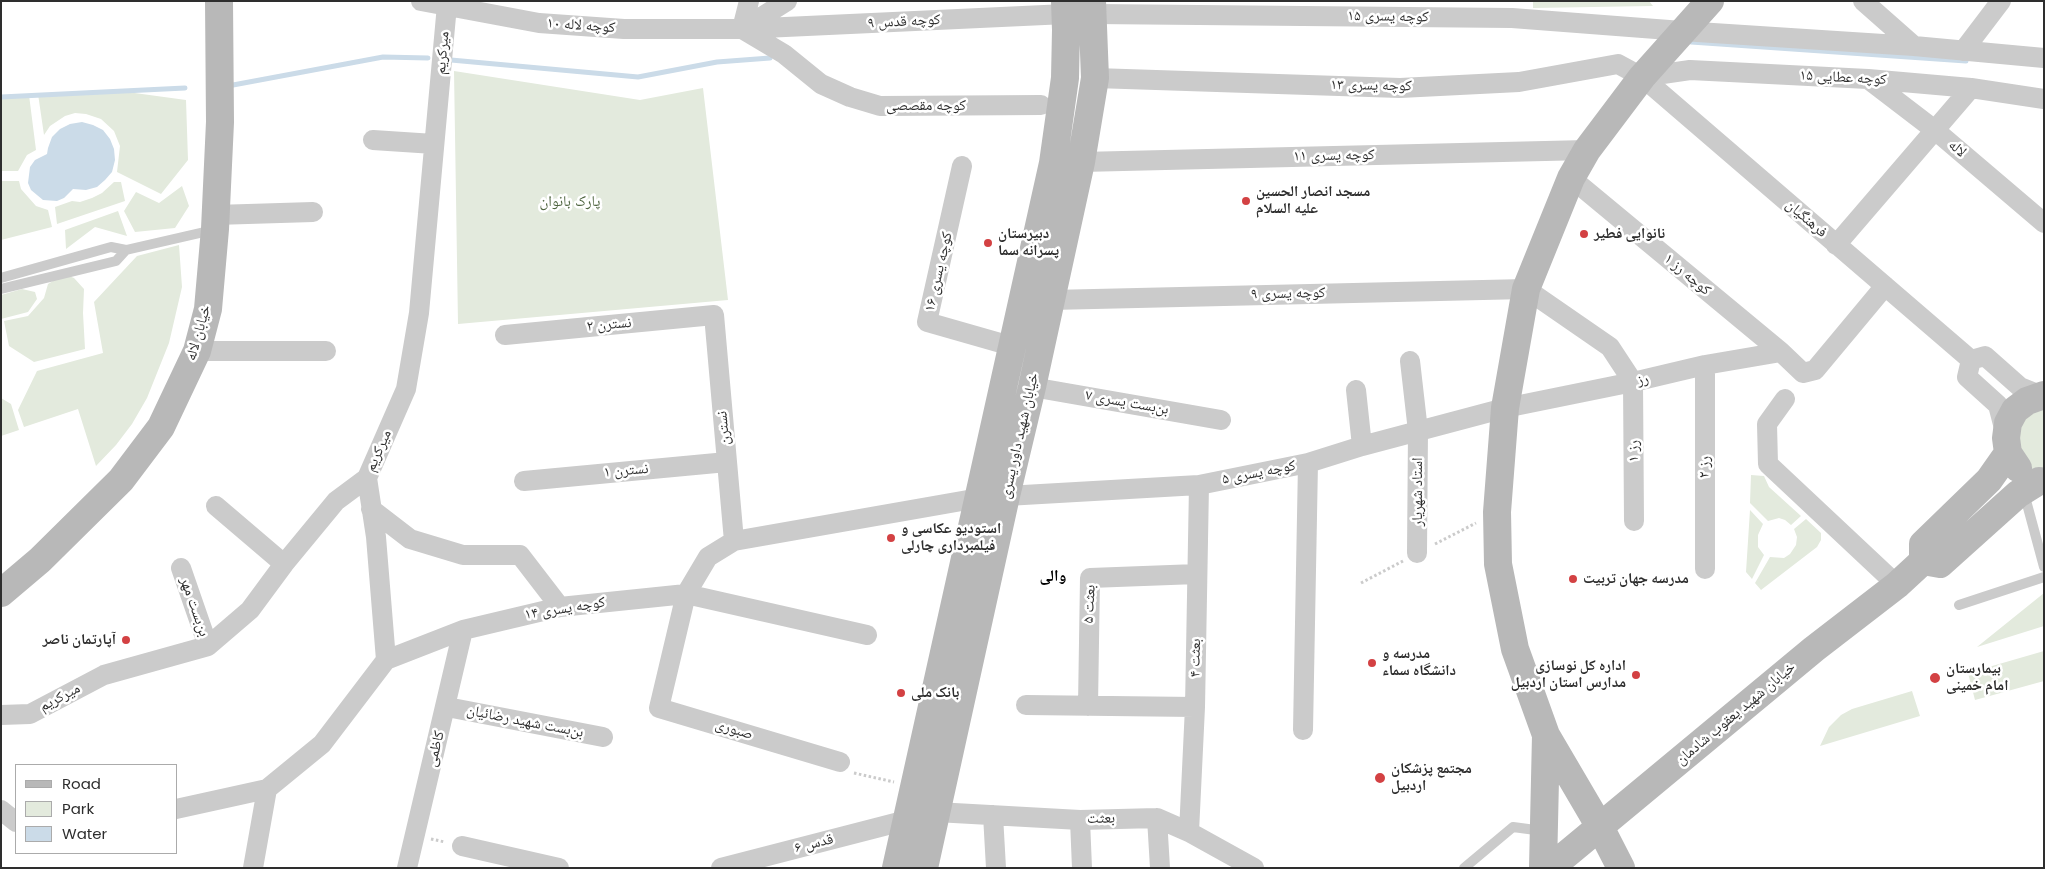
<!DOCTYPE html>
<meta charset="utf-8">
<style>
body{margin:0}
#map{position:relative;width:2045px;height:869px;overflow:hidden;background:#fff;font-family:Poppins,sans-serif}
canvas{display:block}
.frame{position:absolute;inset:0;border:2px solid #2e2e2e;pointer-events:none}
.legend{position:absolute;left:15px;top:764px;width:162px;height:90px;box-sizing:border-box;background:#fff;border:1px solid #ababab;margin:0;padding:6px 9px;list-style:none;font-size:15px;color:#2e2e2e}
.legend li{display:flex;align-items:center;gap:10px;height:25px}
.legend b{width:25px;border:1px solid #ababab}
</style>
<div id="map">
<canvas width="2045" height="869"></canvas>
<div class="frame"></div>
<ul class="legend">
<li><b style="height:6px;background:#b8b8b8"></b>Road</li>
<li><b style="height:14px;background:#e3eadd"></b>Park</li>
<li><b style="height:14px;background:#cbdbe8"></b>Water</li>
</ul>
</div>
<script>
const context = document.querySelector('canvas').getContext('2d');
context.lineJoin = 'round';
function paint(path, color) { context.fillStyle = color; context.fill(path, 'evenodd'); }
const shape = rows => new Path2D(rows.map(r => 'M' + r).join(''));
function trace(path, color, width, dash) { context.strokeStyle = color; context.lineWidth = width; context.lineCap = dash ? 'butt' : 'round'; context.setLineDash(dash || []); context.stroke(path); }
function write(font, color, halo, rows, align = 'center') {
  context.font = font + ' Poppins,"Noto Naskh Arabic",sans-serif'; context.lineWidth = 5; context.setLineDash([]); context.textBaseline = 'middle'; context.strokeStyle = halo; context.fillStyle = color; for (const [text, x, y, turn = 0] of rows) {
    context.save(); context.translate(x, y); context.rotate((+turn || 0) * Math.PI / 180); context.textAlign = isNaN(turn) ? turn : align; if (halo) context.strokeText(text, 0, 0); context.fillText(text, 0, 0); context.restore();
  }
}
const green = shape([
 [1533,1,1649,1,1653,6,1533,8],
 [454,71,640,100,703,88,728,300,458,324],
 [120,91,186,100,188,160,161,194,117,172,120,146,114,131,101,119,86,114,75,113,65,116,50,126,44,135,38,94],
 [29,95,36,150,27,155,18,171,1,171,1,99],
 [1,181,19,181,21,189,36,206,48,210,52,227,1,240],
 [114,182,121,182,125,201,57,224,55,207,72,201,80,202,92,198,102,193],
 [182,186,189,206,175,228,135,232,124,211,136,192,159,203],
 [118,211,127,236,95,227,66,249,65,230],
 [179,245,182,287,169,343,147,398,132,424,116,445,96,466,78,409,24,427,18,410,37,371,103,353,94,302,137,256],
 [64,274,74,278,84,289,83,313,85,349,34,362,9,346,4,321,28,316,44,298,48,284],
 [22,289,35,292,37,299,28,312,1,319,1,295],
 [1,398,11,404,19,430,1,436],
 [2044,402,2044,475,2035,472,2025,466,2013,431,2018,419],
 [1751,475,1764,476,1769,487,1801,516,1791,525,1785,520,1779,518,1768,521,1750,503],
 [1750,510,1763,524,1758,535,1758,547,1764,555,1752,579,1746,572],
 [1806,519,1821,533,1821,540,1817,547,1761,590,1755,583,1770,557,1784,558,1790,554,1796,545,1797,537,1794,529],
 [2044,593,2044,626,1977,647],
 [2044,651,2044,681,1975,700,1968,673],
 [1912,691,1920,716,1820,746,1829,727,1841,715,1852,709]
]);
const water = shape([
 [82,122,93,125,103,130,110,139,114,149,115,160,112,172,105,180,97,187,86,190,73,189,64,198,57,201,43,200,31,190,28,183,30,167,35,160,47,154,48,148,52,137,60,129,70,124]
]);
const stream = shape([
 [1691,42,1966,61],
 [451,60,638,77,717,62,770,58],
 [233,85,383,57,428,58],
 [1,97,185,88]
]);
const path = shape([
 [1435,544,1476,523],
 [1361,583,1403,561],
 [854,773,894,782],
 [431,839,445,842]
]);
const lane = shape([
 [1,278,111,247,126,250,213,230],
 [1,289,116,261,126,250],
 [2019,495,2027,504,2044,567],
 [1959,605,2044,577],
 [1464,868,1513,827,1543,831]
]);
const street = shape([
 [421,1,539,23,624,29,742,29,1066,14],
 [1863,1,1914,46],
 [1094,14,1512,18,1682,31,1914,46,2044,58],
 [744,28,787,1],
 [742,29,784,54,821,84,850,97,880,106,1041,105],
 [742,29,749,1],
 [1963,51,2001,1],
 [1642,77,1690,70,1868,79,1971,88,2044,99],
 [1095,78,1400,88,1519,82,1618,64,1642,77,1971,360],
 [1868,79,1936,131,2044,223],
 [373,140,434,144],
 [1081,162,1587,150],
 [962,166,927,322,1011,346],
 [1571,178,1781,352,1803,373,1815,370,1885,286],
 [215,215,313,212],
 [1836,245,1971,88],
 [1051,300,1526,289,1610,347,1633,382,1634,521],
 [505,335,714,315,734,541],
 [197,351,326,351],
 [1971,360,1967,377,1998,405,2006,436],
 [1971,360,1985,356,2020,387,2040,395],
 [1410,361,1418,431,1417,553],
 [1032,387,1221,420],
 [1356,390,1362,446],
 [1785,399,1767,424,1768,464,1897,585],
 [367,478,376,537,386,660],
 [524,481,727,462],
 [1006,496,1199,485,1308,463,1362,446,1505,408,1633,382,1705,365,1781,352],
 [216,506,284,564],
 [371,509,410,539,463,555,520,555,560,607],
 [181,568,208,646],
 [1705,569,1705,365],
 [1026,705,1195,707],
 [1088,706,1090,578,1197,574],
 [447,707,603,737],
 [1,715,30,714,104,675,208,646,250,610,284,564,336,501,367,478,406,389,419,313,447,5],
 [1303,730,1308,463],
 [840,762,659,708,686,594,867,635],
 [176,809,267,789],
 [1,810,16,822],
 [936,812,1080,820,1157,818,1189,832,1254,868],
 [993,815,996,868],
 [1157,818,1160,868],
 [1080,820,1082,868],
 [1189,832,1195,707,1199,485],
 [462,846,559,868],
 [253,868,267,789,322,744,386,660,463,630,560,607,686,594,708,557,734,541,979,498],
 [407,868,463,630],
 [721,868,907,820]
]);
const secondary = shape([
 [2018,468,2008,453,2006,438,2008,423,2015,410,2027,401,2044,395],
 [1923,561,1940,564,2018,494,2039,481],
 [1,593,40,560,121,480,161,427,197,351,208,309,215,229,220,122,219,1],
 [896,868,1053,163,1065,78,1066,30,1065,1],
 [924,868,1006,496,1032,387,1081,162,1095,78,1092,1],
 [1543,868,1546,735],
 [1550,868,1814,649,1897,585,1923,561,1923,544,1989,480,2008,453],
 [1621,868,1600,827,1546,735,1515,649,1498,564,1497,512,1505,408,1526,289,1571,178,1587,150,1642,77,1710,1]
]);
const markers = [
 [1246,201,5,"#d34143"],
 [1584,234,5,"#d34143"],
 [988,243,5,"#d34143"],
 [891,538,5,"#d34143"],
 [1573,579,5,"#d34143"],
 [126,640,5,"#d34143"],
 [1372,663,5,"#d34143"],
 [1636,675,5,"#d34143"],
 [1935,678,6,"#d34143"],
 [901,693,5,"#d34143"],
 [1380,778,6,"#d34143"]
];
const streetNames = [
 ["کوچه یسری ۱۵",1388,17,1],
 ["کوچه قدس ۹",904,22,-3],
 ["کوچه لاله ۱۰",581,26,4],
 ["میرکریم",443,53,-85],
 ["کوچه عطایی ۱۵",1843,78,3],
 ["کوچه یسری ۱۳",1371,86,1],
 ["کوچه مقصصی",926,106],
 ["لاله",1957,149,41],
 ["کوچه یسری ۱۱",1334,156,-1],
 ["فرهنگیان",1806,219,41],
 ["کوچه یسری ۱۶",939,272,-77],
 ["کوچه رز ۱",1687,275,40],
 ["کوچه یسری ۹",1288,294,-1],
 ["نسترن ۲",609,325,-5],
 ["خیابان لاله",199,333,-74],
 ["رز",1643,380,-13],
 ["بن‌بست یسری ۷",1127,403,10],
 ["نسترن",724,428,-95],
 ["خیابان شهید داور یسری",1020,436,-77],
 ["میرکریم",379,451,-66],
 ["رز ۱",1634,451,-90],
 ["رز ۲",1705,467,-90],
 ["نسترن ۱",626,471,-5],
 ["کوچه یسری ۵",1259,473,-11],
 ["استاد شهریار",1418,492,-90],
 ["بعثت ۵",1090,604,-87],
 ["بن‌بست مهر",194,607,71],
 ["کوچه یسری ۱۴",565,609,-9],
 ["بعثت ۴",1196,658,-89],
 ["میرکریم",60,698,-28],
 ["خیابان شهید یعقوب شادمان",1736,714,-40],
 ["بن‌بست شهید رضائیان",525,722,11],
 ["صبوری",734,730,17],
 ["کاظمی",436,749,-76],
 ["بعثت",1101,819,-1],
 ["قدس ۶",814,844,-14]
];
const poiNames = [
 ["مسجد انصار الحسین",1256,192],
 ["علیه السلام",1256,209],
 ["دبیرستان",998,234],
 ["پسرانه سما",998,251],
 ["نانوایی فطیر",1594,234],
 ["استودیو عکاسی و",901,529],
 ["فیلمبرداری چارلی",901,546],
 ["مدرسه جهان تربیت",1583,579],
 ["آپارتمان ناصر",116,640,"right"],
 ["مدرسه و",1382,654],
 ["دانشگاه سماء",1382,671],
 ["اداره کل نوسازی",1626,666,"right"],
 ["مدارس استان اردبیل",1626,683,"right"],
 ["بیمارستان",1946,669],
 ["امام خمینی",1946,686],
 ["بانک ملی",911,693],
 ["مجتمع پزشکان",1391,769],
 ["اردبیل",1391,786]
];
const parkNames = [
 ["پارک بانوان",570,202]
];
const neighbourhoodNames = [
 ["والی",1053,577]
];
paint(green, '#e3eadd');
paint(water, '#cbdbe8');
trace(stream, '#cbdbe8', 5);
trace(path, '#cbcbcb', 3, [2.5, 2.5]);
trace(lane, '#cbcbcb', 10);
trace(street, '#cbcbcb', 20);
trace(secondary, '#b8b8b8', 28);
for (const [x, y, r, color] of markers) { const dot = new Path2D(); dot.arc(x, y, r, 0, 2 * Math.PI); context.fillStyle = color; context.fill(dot); trace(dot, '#fff', 2); }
write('15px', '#2e2e2e', '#fff', streetNames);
write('bold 15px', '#2e2e2e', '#fff', poiNames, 'left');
write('15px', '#4f6540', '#fff', parkNames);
write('bold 16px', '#000', '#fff', neighbourhoodNames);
</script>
